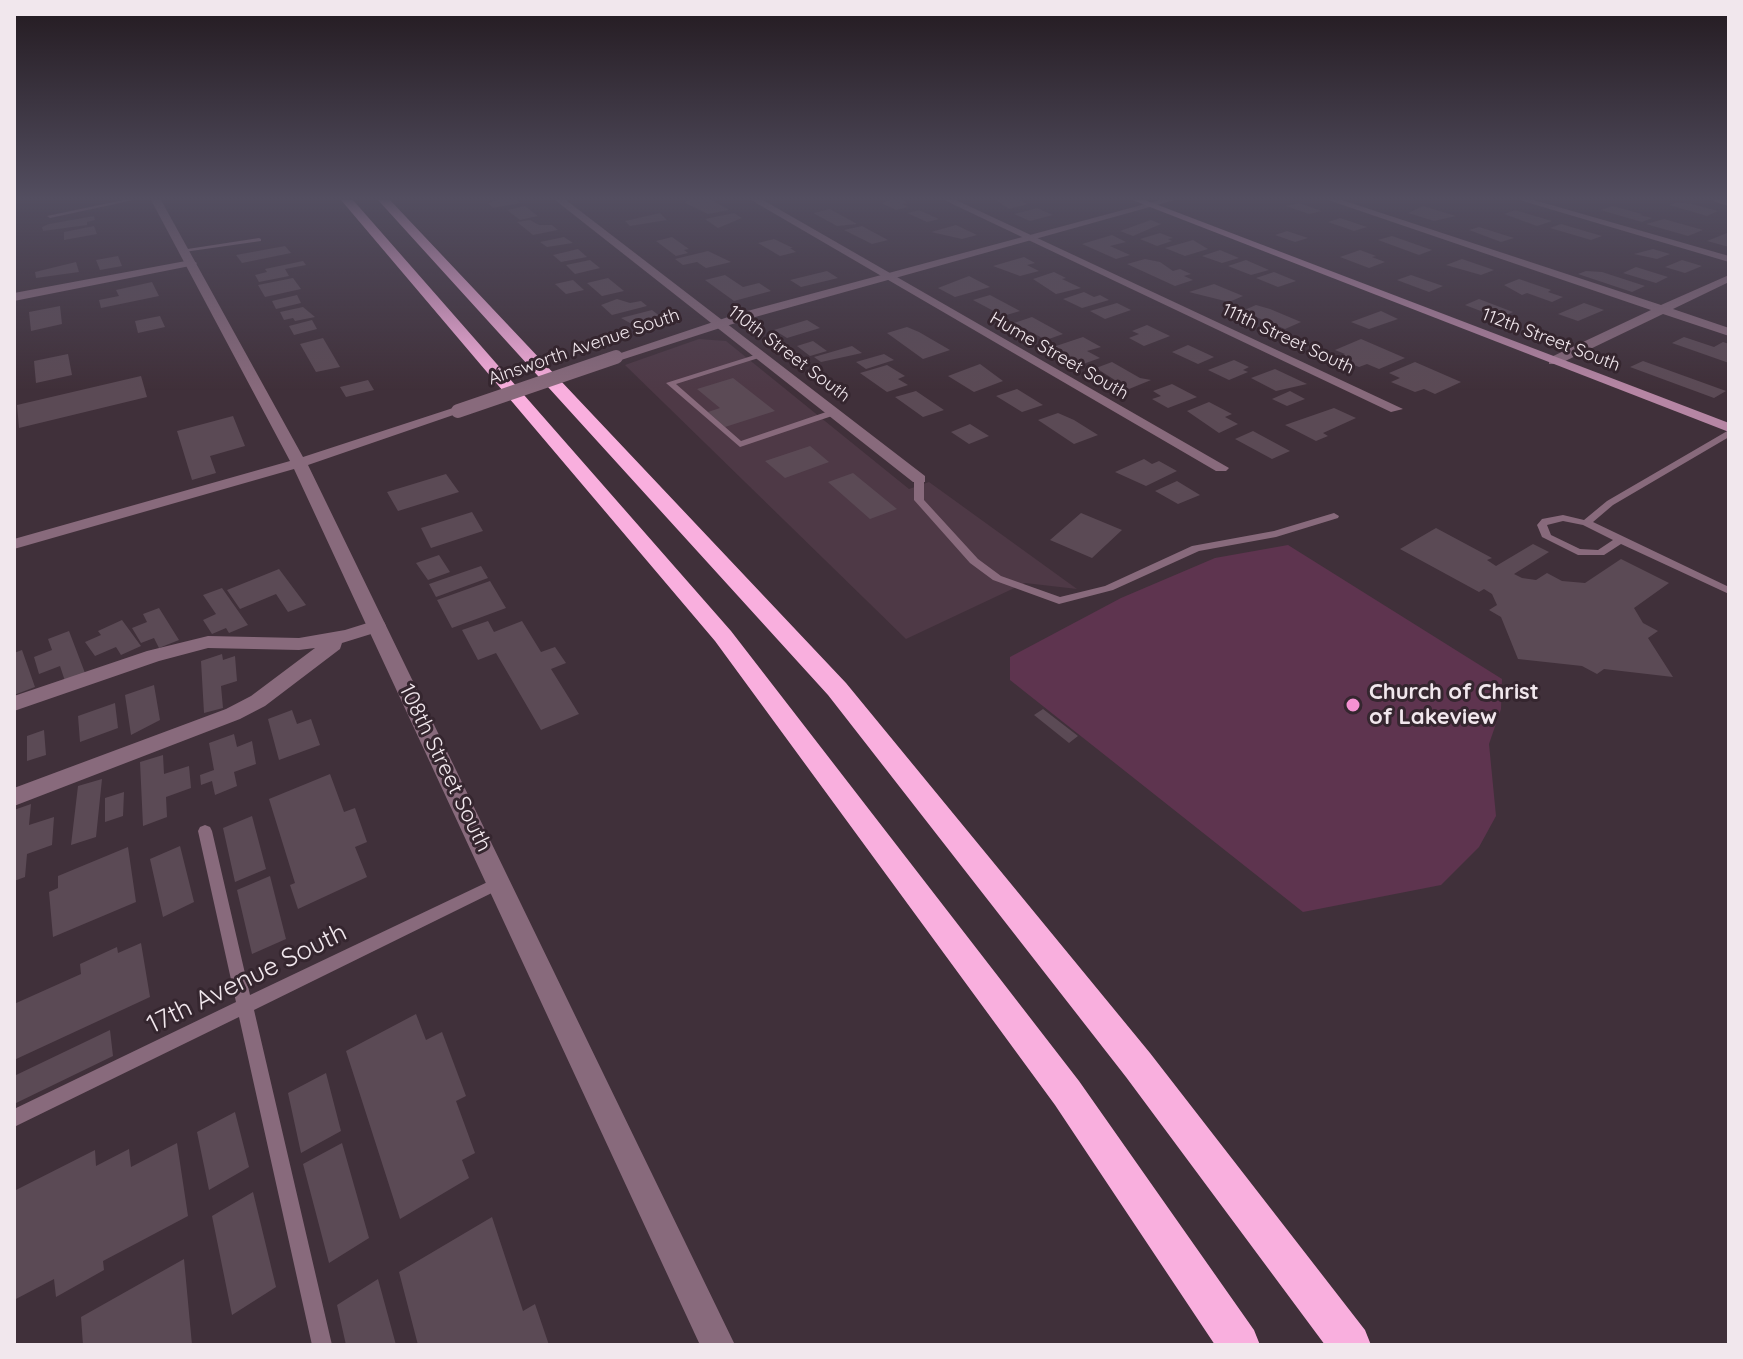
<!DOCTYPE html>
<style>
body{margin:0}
#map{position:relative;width:1743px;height:1359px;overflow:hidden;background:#40303a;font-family:Quicksand,sans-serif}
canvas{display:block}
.frame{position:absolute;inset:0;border:16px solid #f1e7ed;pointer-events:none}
</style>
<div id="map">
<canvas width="1743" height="1359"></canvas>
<div class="frame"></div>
</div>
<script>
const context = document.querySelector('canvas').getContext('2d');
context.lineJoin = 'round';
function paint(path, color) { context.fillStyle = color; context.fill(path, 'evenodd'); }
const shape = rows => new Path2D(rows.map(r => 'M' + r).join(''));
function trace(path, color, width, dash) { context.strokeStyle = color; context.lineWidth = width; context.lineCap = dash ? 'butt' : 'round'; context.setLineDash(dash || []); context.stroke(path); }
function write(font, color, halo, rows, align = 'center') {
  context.font = font + ' Quicksand,sans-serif'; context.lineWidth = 6; context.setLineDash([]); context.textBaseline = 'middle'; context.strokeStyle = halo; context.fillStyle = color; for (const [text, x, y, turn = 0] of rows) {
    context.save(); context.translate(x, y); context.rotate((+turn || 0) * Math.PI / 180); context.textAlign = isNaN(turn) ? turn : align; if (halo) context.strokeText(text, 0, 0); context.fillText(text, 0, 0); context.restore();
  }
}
const built = shape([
 [699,339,726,341,909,489,929,482,1077,589,1025,583,906,639,625,365]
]);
const green = shape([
 [1288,545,1502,679,1501,709,1489,744,1496,816,1479,847,1441,885,1303,912,1010,680,1010,657,1121,598,1215,558]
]);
const building = shape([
 [496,200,518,200,521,203,493,208,488,203],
 [685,200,712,200,729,210,708,214,683,202,688,201],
 [889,200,902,200,908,203,902,204,908,207,896,210,881,203],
 [996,200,1019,200,1028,204,1009,209],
 [1677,202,1692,204,1718,211,1707,216,1669,205],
 [1299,203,1322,211,1309,214,1286,206],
 [525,206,538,216,520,220,507,210],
 [1423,206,1456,216,1434,221,1408,213],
 [1613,206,1642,214,1640,215,1652,218,1642,222,1600,210],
 [1037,208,1053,215,1030,221,1014,214],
 [830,209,857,224,837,226,813,213],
 [919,210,939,219,927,222,907,213],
 [1515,210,1552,221,1537,226,1504,214],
 [660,213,667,220,630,226,625,221],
 [734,213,742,218,718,228,705,219],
 [94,216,95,220,87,222,87,225,43,231,42,227,49,224],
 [1340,218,1367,227,1354,231,1328,222],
 [1664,219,1703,230,1688,236,1646,224],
 [530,220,539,225,552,225,558,230,533,235,517,222],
 [1151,220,1161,224,1133,236,1120,231],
 [1561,224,1602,236,1591,240,1550,228],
 [956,225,977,235,962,239,931,232],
 [94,226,97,234,64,240,64,232],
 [862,226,888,240,872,244,844,230],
 [1479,227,1514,238,1501,242,1469,230],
 [1287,231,1308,238,1295,242,1275,235],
 [1160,233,1173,238,1168,239,1172,241,1157,246,1140,239],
 [1727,233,1729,247,1707,241],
 [1112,235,1126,242,1110,246,1130,255,1116,259,1082,244],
 [1392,236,1432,250,1419,255,1378,240],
 [564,237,573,243,547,247,540,242],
 [672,237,689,249,684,250,688,253,676,256,656,241],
 [774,239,793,248,790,248,796,252,780,256,758,243],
 [1193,240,1208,249,1185,256,1165,248],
 [285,246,291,253,242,263,236,255],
 [578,249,587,257,561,262,553,255],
 [1653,249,1670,254,1657,259,1634,254],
 [1220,250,1239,258,1222,263,1202,256],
 [1360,250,1376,256,1372,257,1385,262,1369,268,1340,257],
 [708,251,731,262,706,268,697,262,683,265,675,259],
 [118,256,122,266,100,270,96,260],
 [1024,257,1035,263,1027,265,1039,271,1020,276,993,266],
 [1145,259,1160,262,1173,271,1180,269,1191,274,1184,276,1193,280,1175,286,1127,264],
 [1462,259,1494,270,1481,275,1446,265],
 [590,260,600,268,575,274,566,265],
 [1246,260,1269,270,1251,275,1228,266],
 [1682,260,1702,266,1685,273,1665,267],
 [303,261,306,265,285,269,289,276,259,282,255,275,267,272,265,269],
 [76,262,79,272,36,278,35,272],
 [1636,267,1668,277,1656,283,1623,273],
 [827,271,838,278,801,287,790,280],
 [1586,271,1602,272,1645,286,1632,292,1578,274],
 [1054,272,1066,278,1062,279,1081,288,1056,294,1033,279],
 [1274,272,1296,281,1278,287,1256,278],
 [725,275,743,287,759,283,771,291,734,301,705,280],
 [1411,275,1443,286,1429,292,1397,280],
 [969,276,990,287,955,297,938,288],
 [293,278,301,289,265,297,258,285],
 [608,278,624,291,602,296,587,283],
 [1519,279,1551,290,1548,292,1563,297,1552,302,1527,293,1522,295,1504,285],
 [573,280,584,290,566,294,555,284],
 [152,282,159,296,101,308,99,300,119,296,116,290],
 [1214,284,1243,296,1229,302,1189,292],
 [1084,292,1094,297,1100,295,1109,300,1082,308,1063,299],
 [297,295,301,303,276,309,272,301],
 [990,295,1020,311,1003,316,973,300],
 [617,299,630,303,641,301,647,306,612,315,601,305],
 [1479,299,1513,312,1499,318,1465,305],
 [1117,303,1131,310,1105,319,1090,311],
 [1584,303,1604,310,1578,321,1558,314],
 [1256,305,1270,309,1301,322,1285,329,1242,311],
 [60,306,62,324,31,331,29,312],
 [303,307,315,317,295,321,293,318,284,320,280,312],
 [652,310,666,321,639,328,621,318],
 [1381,311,1398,319,1369,329,1351,322],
 [160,316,165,327,138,333,135,321],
 [1032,317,1063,334,1046,340,1014,323],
 [312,320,317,329,294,335,289,326],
 [807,320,820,328,787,338,774,330],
 [1147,325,1170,336,1144,346,1129,338,1139,334,1132,331],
 [907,327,919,332,950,350,923,359,887,333],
 [1083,337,1101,347,1087,351,1100,358,1083,364,1060,352,1049,356,1041,351],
 [1684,337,1714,347,1723,342,1729,344,1729,363,1672,343],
 [323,338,340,367,316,372,300,344],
 [1361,339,1405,358,1379,369,1367,364,1359,367,1337,358,1345,354,1335,350],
 [813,341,827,351,810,356,797,346],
 [1188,345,1214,357,1198,364,1172,352],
 [852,346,862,353,821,362,814,357],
 [68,354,72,375,36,383,34,361],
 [884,354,894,360,866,369,856,362],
 [1234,360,1249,367,1243,370,1248,372,1229,380,1208,370],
 [1643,361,1726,391,1714,398,1630,367],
 [1112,362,1140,378,1151,380,1129,389,1096,368],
 [1415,362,1461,382,1435,394,1424,389,1415,392,1391,382,1400,378,1389,373],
 [980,364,1003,381,974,392,948,376],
 [887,365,905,376,898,379,908,385,887,392,860,373],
 [1275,369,1307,384,1276,391,1251,378],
 [141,376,147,397,19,428,17,405],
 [733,378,775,411,725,427,708,412,720,408,697,389],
 [368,380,374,390,346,397,340,387],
 [1172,384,1197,397,1168,408,1152,399,1161,396,1153,391],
 [1017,389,1043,405,1022,412,996,396],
 [916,391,944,410,923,417,895,397],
 [1290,391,1305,399,1287,406,1272,399],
 [1209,402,1232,414,1225,417,1238,424,1219,433,1187,411],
 [1334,408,1356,418,1323,433,1328,436,1316,441,1285,425],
 [1058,413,1074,420,1098,435,1074,444,1038,420],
 [233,416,245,446,210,456,216,473,192,480,177,431],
 [970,424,989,436,969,444,951,432],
 [1253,431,1290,451,1272,459,1235,439],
 [810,446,829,462,785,478,765,461],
 [1144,459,1152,464,1159,461,1177,471,1146,486,1115,472],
 [853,473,897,509,870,519,828,482],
 [446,474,459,492,398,511,387,492],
 [1177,481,1200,495,1178,504,1155,491],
 [472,512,483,531,431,548,421,528],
 [1081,513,1122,530,1092,558,1050,540],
 [1436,528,1492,558,1487,560,1496,566,1533,544,1549,552,1514,574,1522,578,1536,580,1547,573,1562,581,1585,583,1621,559,1669,583,1634,608,1643,623,1658,631,1648,638,1673,677,1604,669,1597,674,1582,666,1518,659,1501,617,1489,610,1497,605,1492,594,1484,589,1479,592,1400,549],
 [439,555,450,572,428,580,416,563],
 [481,566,488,578,436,597,429,584],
 [279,569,306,605,288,612,276,594,240,609,227,590],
 [490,581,506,608,452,628,437,600],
 [222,588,248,625,229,633,226,628,212,634,203,620,216,614,203,595],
 [159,608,179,640,159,648,154,638,141,643,132,628,147,622,143,614],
 [122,620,141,646,121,655,116,647,95,656,85,642,101,635,98,631],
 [488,621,494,632,522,621,541,652,555,647,566,663,551,669,579,714,541,730,496,653,478,660,462,630],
 [69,631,85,673,65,681,60,666,39,674,34,657,52,650,48,639],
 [22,650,35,687,14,695,14,653],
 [222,654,223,660,235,656,237,681,221,686,223,708,204,713,201,661],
 [154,685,160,720,131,735,125,695],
 [115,703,118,728,80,742,78,716],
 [1043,709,1078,736,1069,743,1034,715],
 [292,710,297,724,311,719,320,745,279,760,268,719],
 [44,730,46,755,27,761,27,736],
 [234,734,237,747,252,741,256,764,234,772,237,786,215,795,212,781,201,785,200,775,214,770,209,743],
 [163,755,164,774,189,766,191,788,166,797,167,817,143,826,140,762],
 [330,774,344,812,355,808,367,842,355,847,367,877,298,909,290,885,295,883,269,799],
 [102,779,96,837,71,845,78,786],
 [124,792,123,816,105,822,105,798],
 [31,804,29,825,54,817,52,845,27,854,25,877,14,881,14,810],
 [252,816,266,869,235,882,223,828],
 [180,846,194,902,163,917,150,859],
 [128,847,136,902,53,937,49,892,58,888,58,876],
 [270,876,286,939,252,954,237,890],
 [141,943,150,997,14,1060,14,1004,81,974,80,964,117,947,118,953],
 [416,1014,426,1040,442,1032,466,1096,456,1101,475,1153,462,1160,469,1178,400,1219,346,1051],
 [110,1030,113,1056,14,1104,14,1076],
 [326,1073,341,1131,301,1153,288,1093],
 [235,1112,249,1167,209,1190,197,1132],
 [177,1143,188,1216,103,1261,104,1270,56,1297,54,1279,14,1300,14,1191,95,1150,96,1166,129,1149,131,1167],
 [342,1143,369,1238,329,1263,303,1164],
 [253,1192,276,1287,232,1315,212,1216],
 [492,1217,523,1311,535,1304,549,1345,418,1345,399,1272],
 [184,1259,192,1345,83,1345,81,1317],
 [378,1279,396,1345,346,1345,337,1305]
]);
const service = shape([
 [123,200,134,200,50,218,47,216,123,200],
 [259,238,261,239,261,241,184,252,181,250,259,238],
 [758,354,765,356,676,384,741,441,832,410,838,410,838,414,740,447,666,383,758,354],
 [1729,430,1729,437,1613,505,1593,522,1729,587,1729,594,1621,544,1604,555,1578,555,1542,537,1537,525,1542,519,1563,515,1584,520,1607,501,1729,430],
 [1563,521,1583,525,1613,540,1598,550,1580,549,1551,535,1547,525,1563,521],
 [919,476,924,479,924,500,978,559,1001,576,1060,597,1105,586,1192,546,1274,531,1334,513,1339,516,1338,518,1276,537,1199,551,1113,590,1059,604,993,580,970,563,914,500,914,479,919,476],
 [205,825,210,827,212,831,250,995,496,878,501,876,506,878,508,882,506,886,254,1010,332,1345,312,1345,239,1017,14,1127,14,1109,236,1002,198,831,200,827,205,825]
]);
const minor = shape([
 [555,200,566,200,925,476,925,482,913,482,555,200],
 [751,200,763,200,1229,468,1226,471,1216,471,751,200],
 [944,200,956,200,1403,409,1391,412,944,200],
 [1328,200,1342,200,1661,305,1729,275,1729,282,1673,309,1729,328,1729,336,1663,314,1559,364,1549,364,1549,358,1651,310,1328,200],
 [1519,200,1534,200,1729,256,1729,262,1519,200],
 [1713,200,1729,200,1729,206,1715,202,1713,200],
 [191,260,197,263,195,265,14,301,14,293,191,260],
 [377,620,384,622,386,626,384,630,342,643,340,649,265,706,240,719,14,806,14,788,226,709,251,696,315,648,299,650,208,648,159,661,14,711,14,696,147,651,208,636,299,638,345,630,377,620]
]);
const tertiary = shape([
 [151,200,161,200,303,457,453,408,465,411,308,465,735,1345,700,1345,294,469,14,549,14,539,290,461,151,200],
 [1160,200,1175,200,748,319,621,360,609,357,740,313,1160,200]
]);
const secondary = shape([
 [1132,200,1145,200,1729,423,1729,432,1132,200]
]);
const motorway = shape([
 [341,200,353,200,731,631,1079,1081,1254,1330,1260,1345,1215,1345,1055,1105,715,641,341,200],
 [378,200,390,200,846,683,1150,1053,1365,1330,1371,1345,1325,1345,1126,1077,828,695,378,200]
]);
const tertiaryBridge = shape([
 [458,411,616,357]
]);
const markers = [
 [1353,705,8,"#f591d2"]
];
const farStreetnames = [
 ["111th Street South",1288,339,25],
 ["112th Street South",1551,340,21],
 ["Ainsworth Avenue South",584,347,-19],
 ["110th Street South",789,354,37],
 ["Hume Street South",1059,356,30]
];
const poiNames = [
 ["Church of Christ",1369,692],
 ["of Lakeview",1369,717]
];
const streetNames = [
 ["108th Street South",445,768,64]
];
const nearStreetnames = [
 ["17th Avenue South",247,979,-26]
];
paint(built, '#4e3946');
paint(green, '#5e344f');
paint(building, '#5b4a55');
paint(service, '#886a7c');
paint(minor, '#886a7c');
paint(tertiary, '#886a7c');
paint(secondary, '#b686a4');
paint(motorway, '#f9afde');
trace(tertiaryBridge, '#886a7c', 14);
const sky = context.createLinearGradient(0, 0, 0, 390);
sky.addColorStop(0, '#231a20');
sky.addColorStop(0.51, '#534e60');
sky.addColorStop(1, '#534e6000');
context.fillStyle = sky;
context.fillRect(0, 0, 1743, 390);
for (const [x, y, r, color] of markers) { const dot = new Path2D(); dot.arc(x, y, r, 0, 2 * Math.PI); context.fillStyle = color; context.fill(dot); trace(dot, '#35262f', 3); }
write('18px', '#f1e7ed', '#35262f', farStreetnames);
write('bold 22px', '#f1e7ed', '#35262f', poiNames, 'left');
write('22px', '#f1e7ed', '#35262f', streetNames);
write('26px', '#f1e7ed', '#35262f', nearStreetnames);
</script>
